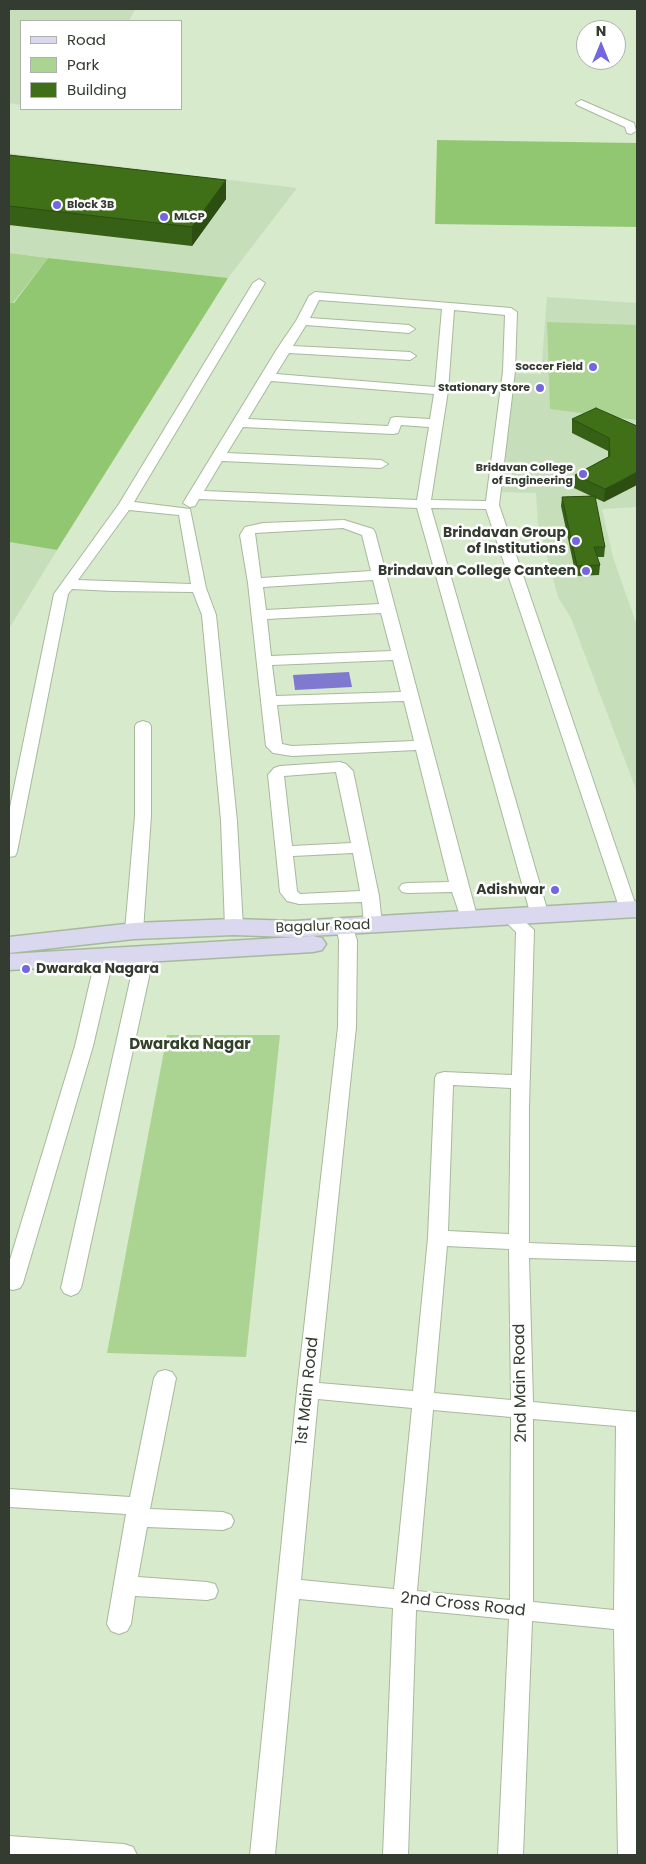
<!DOCTYPE html>
<style>
body{margin:0}
#map{position:relative;width:646px;height:1864px;overflow:hidden;background:#d7eacc;font-family:Poppins,sans-serif}
canvas{display:block}
.frame{position:absolute;inset:0;border:10px solid #343b30;pointer-events:none}
.legend{position:absolute;left:20px;top:20px;width:162px;height:90px;box-sizing:border-box;background:#fff;border:1px solid #aeb1ac;margin:0;padding:6px 9px;list-style:none;font-size:15px;color:#343b30}
.legend li{display:flex;align-items:center;gap:10px;height:25px}
.legend b{width:25px;border:1px solid #aeb1ac}
.north{position:absolute;left:576px;top:20px;width:50px;height:50px;box-sizing:border-box;background:#fff;border:1px solid #aeb1ac;border-radius:50%;rotate:0deg;font-size:14px;font-weight:700;line-height:20px;text-align:center;color:#343b30}
.north::after{content:'';display:block;margin:auto;width:18px;height:22px;background:#7466e0;clip-path:polygon(50% 0,100% 100%,50% 72%,0 100%)}
</style>
<div id="map">
<canvas width="646" height="1864"></canvas>
<div class="frame"></div>
<ul class="legend">
<li><b style="height:6px;background:#d9d8ef"></b>Road</li>
<li><b style="height:14px;background:#abd493"></b>Park</li>
<li><b style="height:14px;background:#3f7018"></b>Building</li>
</ul>
<div class="north">N</div>
</div>
<script>
const context = document.querySelector('canvas').getContext('2d');
context.lineJoin = 'round';
function paint(path, color) { context.fillStyle = color; context.fill(path, 'evenodd'); }
const shape = rows => new Path2D(rows.map(r => 'M' + r).join(''));
function trace(path, color, width, dash) { context.strokeStyle = color; context.lineWidth = width; context.lineCap = dash ? 'butt' : 'round'; context.setLineDash(dash || []); context.stroke(path); }
function write(font, color, halo, rows, align = 'center') {
  context.font = font + ' Poppins,sans-serif'; context.lineWidth = 5; context.setLineDash([]); context.textBaseline = 'middle'; context.strokeStyle = halo; context.fillStyle = color; for (const [text, x, y, turn = 0] of rows) {
    context.save(); context.translate(x, y); context.rotate((+turn || 0) * Math.PI / 180); context.textAlign = isNaN(turn) ? turn : align; if (halo) context.strokeText(text, 0, 0); context.fillText(text, 0, 0); context.restore();
  }
}
const built = shape([
 [9,9,135,9,129,21,21,21,21,105,9,103],
 [9,153,297,188,228,278,48,258,9,253],
 [547,297,637,303,637,507,602,509,613,557,637,626,637,792,571,618,558,597,538,524,536,493,500,492,514,373,541,374],
 [9,542,57,550,9,629]
]);
const green = shape([
 [9,253,48,258,13,303,9,303],
 [547,322,637,325,637,420,550,409],
 [167,1035,280,1035,246,1357,107,1353]
]);
const forest = shape([
 [437,140,637,143,637,227,435,224],
 [48,258,228,278,57,550,9,542,9,303,14,303]
]);
const water = shape([
 [349,672,352,687,295,690,293,675]
]);
const minor = shape([
 [581,100,634,123,636,131,631,134,627,133,625,127,577,105,576,103,581,100],
 [259,279,265,283,134,502,190,509,206,588,216,615,237,821,243,927,240,931,234,932,228,931,225,927,221,821,202,615,193,592,113,591,72,589,68,594,17,852,15,856,9,857,9,812,54,594,119,504,253,283,259,279],
 [129,510,179,515,191,584,78,580,129,510],
 [315,292,511,308,517,312,515,371,499,505,637,909,635,914,629,915,623,914,620,910,486,509,431,508,549,916,546,920,540,921,534,920,531,916,417,508,199,499,195,506,190,507,183,503,277,349,296,321,309,296,315,292],
 [319,300,442,309,435,387,276,374,289,353,410,360,416,356,410,352,293,346,306,325,409,333,415,329,409,325,310,318,319,300],
 [454,310,505,315,503,371,486,501,431,500,448,391,454,310],
 [271,381,434,394,430,419,396,417,391,418,388,426,248,419,271,381],
 [401,425,429,427,417,500,204,491,222,461,381,468,388,464,381,460,227,453,243,427,393,434,398,433,401,425],
 [344,520,373,529,375,532,478,920,475,924,469,925,463,924,452,892,408,893,402,892,399,888,402,884,408,883,449,882,416,750,292,756,273,753,266,746,248,583,240,535,245,527,263,523,344,520],
 [343,528,362,535,371,571,261,578,255,533,343,528],
 [373,580,379,604,266,610,263,587,373,580],
 [381,613,391,651,271,656,267,619,381,613],
 [393,660,401,692,276,696,272,665,393,660],
 [404,701,414,741,292,746,282,744,277,705,404,701],
 [143,721,149,723,151,726,151,816,143,931,140,935,134,937,128,935,125,931,135,816,135,726,137,723,143,721],
 [340,762,346,764,353,771,379,896,382,925,379,929,373,930,367,929,364,925,362,902,299,904,287,901,280,892,268,775,274,768,280,766,340,762],
 [336,772,351,843,292,846,284,776,336,772],
 [353,853,360,891,300,894,297,891,293,856,353,853],
 [511,913,517,914,534,930,529,1107,529,1243,637,1247,637,1261,529,1258,533,1402,637,1412,637,1855,618,1855,614,1629,532,1621,523,1855,498,1855,509,1619,416,1610,408,1855,383,1855,393,1608,299,1599,275,1855,250,1855,297,1390,338,1027,339,940,336,927,339,923,345,922,351,923,357,940,356,1027,319,1383,413,1391,428,1238,435,1078,437,1074,444,1072,512,1075,516,932,502,918,505,914,511,913],
 [453,1085,511,1088,509,1234,448,1231,453,1085],
 [447,1246,509,1249,511,1400,434,1393,447,1246],
 [318,1399,412,1408,394,1589,301,1580,318,1399],
 [433,1410,511,1417,510,1600,417,1591,433,1410],
 [533,1419,616,1426,614,1610,533,1602,533,1419],
 [145,948,151,950,154,954,81,1288,78,1293,71,1296,64,1293,61,1288,136,954,139,950,145,948],
 [105,950,111,952,114,956,93,1046,23,1283,20,1288,13,1290,9,1289,9,1263,75,1046,96,956,99,952,105,950],
 [165,1370,172,1372,176,1378,150,1509,223,1512,231,1515,234,1521,231,1527,223,1530,147,1527,138,1577,207,1582,215,1584,218,1591,215,1598,207,1600,135,1596,131,1624,127,1631,119,1634,111,1631,107,1624,126,1514,9,1507,9,1489,130,1497,154,1378,158,1372,165,1370],
 [9,1836,124,1844,133,1847,137,1855,9,1855,9,1836]
]);
const secondary = shape([
 [637,901,637,917,293,937,234,935,134,939,9,953,9,937,134,923,234,919,293,921,637,901],
 [313,936,322,938,326,944,322,950,313,952,9,970,9,954,313,936]
]);
const wall = shape([
 [9,155,226,180,226,199,192,246,9,225],
 [572,419,637,426,604,502,595,498,605,547,604,557,597,557,600,565,599,575,576,576,561,506,562,497,591,496,574,488,575,475,608,457,608,451,572,433]
]);
const shadedWall = shape([
 [226,180,226,199,192,246,192,227],
 [637,472,637,485,604,502,605,489]
]);
const building = shape([
 [9,155,226,180,192,227,9,206,9,155],
 [596,408,637,426,637,472,605,489,575,475,610,456,609,438,572,419,596,408],
 [595,496,605,547,594,547,600,565,577,566,562,497,595,496]
]);
const markers = [
 [57,205,5,"#7466e0"],
 [164,217,5,"#7466e0"],
 [593,367,5,"#7466e0"],
 [540,388,5,"#7466e0"],
 [583,474,5,"#7466e0"],
 [576,541,5,"#7466e0"],
 [586,571,5,"#7466e0"],
 [555,890,5,"#7466e0"],
 [26,969,5,"#7466e0"]
];
const farPoinames = [
 ["Block 3B",67,205,"left"],
 ["MLCP",174,217,"left"],
 ["Soccer Field",583,367],
 ["Stationary Store",530,388],
 ["Bridavan College",573,468],
 ["of Engineering",573,481]
];
const poiNames = [
 ["Brindavan Group",566,533],
 ["of Institutions",566,549],
 ["Brindavan College Canteen",576,571],
 ["Adishwar",545,890],
 ["Dwaraka Nagara",36,969,"left"]
];
const streetNames = [
 ["Bagalur Road",323,927,-2]
];
const neighbourhoodNames = [
 ["Dwaraka Nagar",190,1045]
];
const nearStreetnames = [
 ["2nd Main Road",521,1383,-91],
 ["1st Main Road",308,1391,-84],
 ["2nd Cross Road",463,1605,6]
];
paint(built, '#c7debb');
paint(green, '#abd493');
paint(forest, '#92c771');
paint(water, '#7f79d0');
trace(minor, '#a7b99d', 2);
trace(secondary, '#a7b99d', 3);
paint(minor, '#fff');
paint(secondary, '#d9d8ef');
paint(wall, '#366015');
paint(shadedWall, '#2c4e11');
paint(building, '#3f7018');
trace(building, '#2c4e11', 1);
for (const [x, y, r, color] of markers) { const dot = new Path2D(); dot.arc(x, y, r, 0, 2 * Math.PI); context.fillStyle = color; context.fill(dot); trace(dot, '#fff', 2); }
write('bold 11px', '#343b30', '#fff', farPoinames, 'right');
write('bold 14px', '#343b30', '#fff', poiNames, 'right');
write('14px', '#343b30', '#fff', streetNames);
write('bold 15px', '#324129', '#fff', neighbourhoodNames);
write('16px', '#343b30', '#fff', nearStreetnames);
</script>
